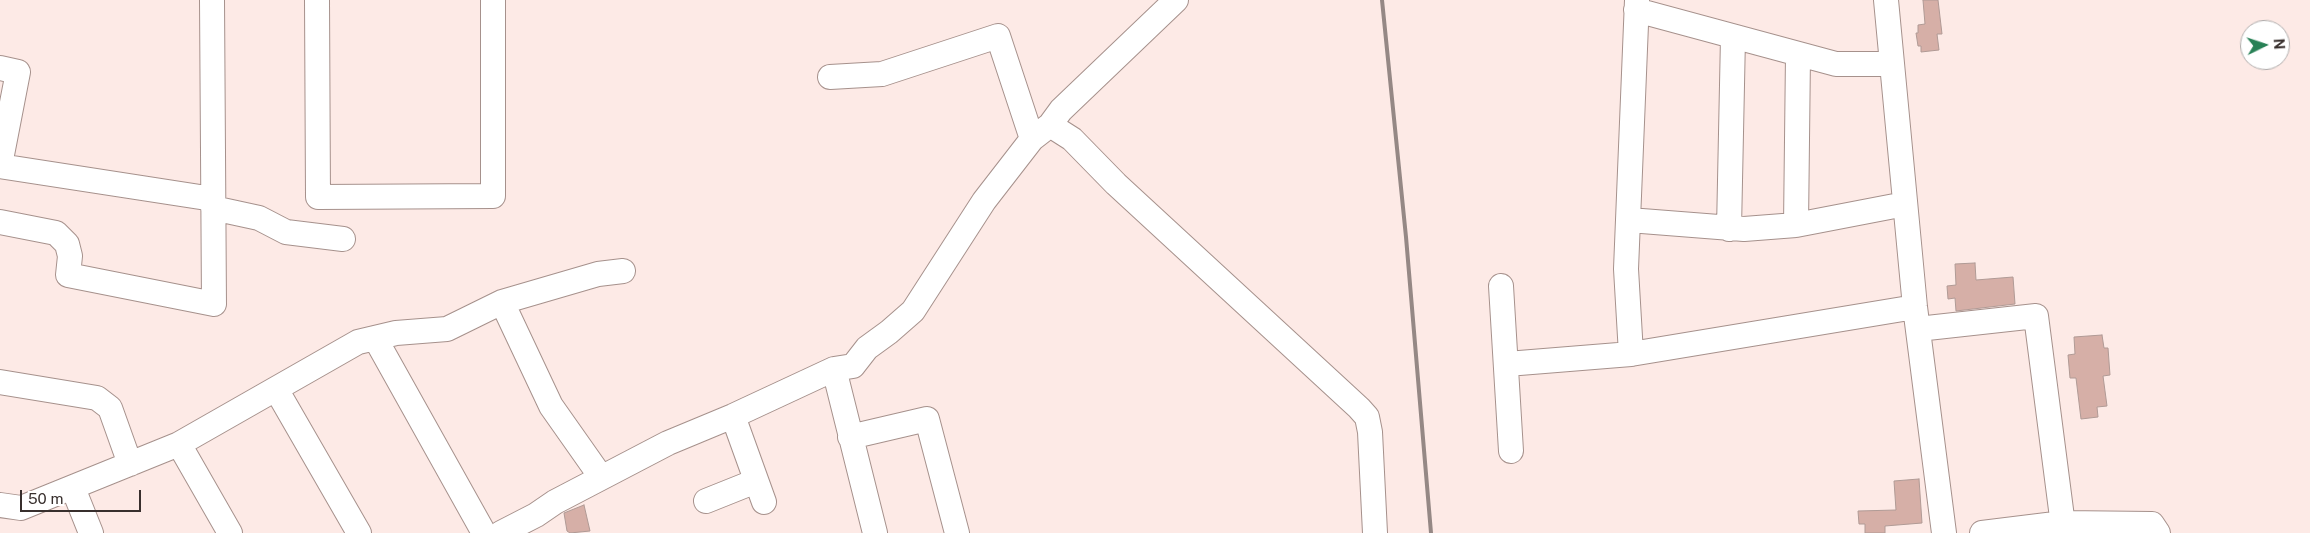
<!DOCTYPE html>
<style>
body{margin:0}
#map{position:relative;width:2310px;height:533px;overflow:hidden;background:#fdeae6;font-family:"Public Sans",sans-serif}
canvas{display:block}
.north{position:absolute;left:2240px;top:20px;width:50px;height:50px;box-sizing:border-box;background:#fff;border:1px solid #afacab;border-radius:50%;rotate:86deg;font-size:14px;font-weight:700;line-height:20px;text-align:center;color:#382f2d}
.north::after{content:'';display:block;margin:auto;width:18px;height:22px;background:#288156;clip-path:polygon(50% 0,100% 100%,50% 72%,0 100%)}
.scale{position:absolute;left:20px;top:490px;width:121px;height:22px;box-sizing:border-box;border:2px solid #382f2d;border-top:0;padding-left:6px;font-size:15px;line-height:18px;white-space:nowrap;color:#382f2d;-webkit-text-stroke:4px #fff;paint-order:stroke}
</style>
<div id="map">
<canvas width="2310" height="533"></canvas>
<div class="north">N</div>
<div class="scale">50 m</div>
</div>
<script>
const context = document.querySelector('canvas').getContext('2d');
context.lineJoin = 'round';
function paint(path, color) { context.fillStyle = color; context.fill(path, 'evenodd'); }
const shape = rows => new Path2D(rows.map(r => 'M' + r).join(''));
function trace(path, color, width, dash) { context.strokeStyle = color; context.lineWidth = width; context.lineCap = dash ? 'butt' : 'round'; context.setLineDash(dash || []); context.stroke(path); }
const building = shape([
 [1923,0,1938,0,1942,34,1937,34,1939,50,1921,52,1921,46,1918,46,1916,33,1918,33,1918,25,1925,24,1923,0],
 [1975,263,1976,280,2013,277,2015,304,1956,311,1955,298,1948,299,1947,286,1956,285,1955,264,1975,263],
 [2102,335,2104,348,2108,348,2110,375,2103,376,2107,406,2097,407,2098,417,2081,419,2076,378,2070,378,2068,355,2075,354,2074,337,2102,335],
 [1919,479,1922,523,1885,526,1885,533,1865,533,1865,524,1859,524,1858,511,1896,510,1894,481,1919,479],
 [584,505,590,531,570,533,567,531,564,513,584,505]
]);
const minor = shape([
 [317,0,318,197,493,196,493,0],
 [1886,0,1915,307,1944,533],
 [1636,10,1836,64,1892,64],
 [0,68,18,72,0,165],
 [830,77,882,74,998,36,1032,139],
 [1050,125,1072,139,1116,184,1359,408,1367,417,1370,432,1375,533],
 [0,166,213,199],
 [213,208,259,218,286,232,343,239],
 [1629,220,1744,229,1796,225,1905,204],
 [0,222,56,233,67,244,70,256,68,275,214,304,212,0],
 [1796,225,1798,55],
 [1729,229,1733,37],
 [1501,286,1511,451],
 [502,302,551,406,601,477],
 [1918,329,2036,316,2064,533],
 [375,338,484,533],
 [1631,354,1626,269,1637,0],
 [1507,364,1631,354,1915,307],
 [834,369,875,533],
 [0,382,97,398,110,408,130,464],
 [276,389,359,533],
 [733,416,764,502],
 [850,437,927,419,957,533],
 [179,444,230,533],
 [73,488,91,533],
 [706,501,756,481],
 [0,505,21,508,179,444,358,342,396,333,447,329,502,302,598,274,623,271],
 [501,533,536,515,555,502,668,443,733,416,834,369,853,366,867,348,889,332,913,311,984,201,1032,139,1050,125,1061,110,1176,0],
 [1982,533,2063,523,2152,524,2158,533]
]);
const rail = shape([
 [1382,0,1406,237,1431,533]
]);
paint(building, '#d6afa7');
trace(building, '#b09a95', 1);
trace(minor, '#a6918c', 26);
trace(minor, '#fff', 24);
trace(rail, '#958885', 4);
</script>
